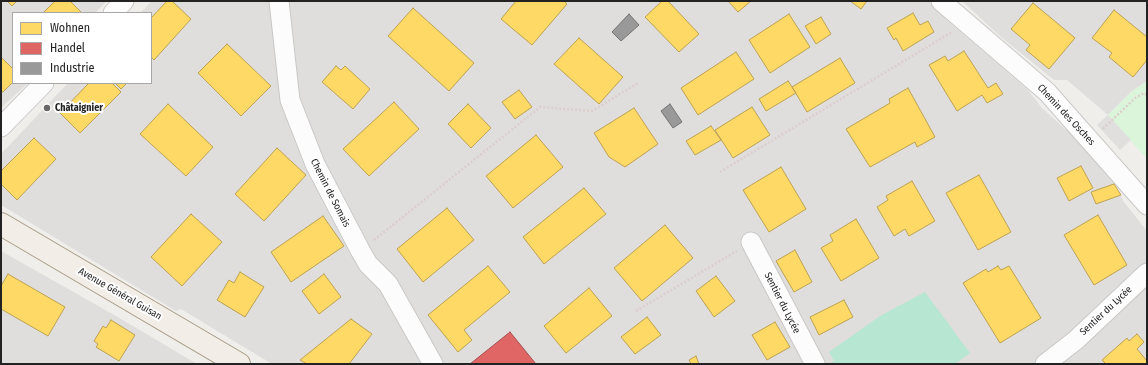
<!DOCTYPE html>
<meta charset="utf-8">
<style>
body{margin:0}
#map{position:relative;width:1148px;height:365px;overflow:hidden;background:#f0eeeb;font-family:"Fira Sans Condensed",sans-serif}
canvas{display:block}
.frame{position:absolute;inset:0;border:2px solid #222;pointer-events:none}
.legend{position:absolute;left:12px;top:12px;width:140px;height:72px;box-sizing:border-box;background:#fff;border:1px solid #a7a7a7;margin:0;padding:5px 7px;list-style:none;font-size:12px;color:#222}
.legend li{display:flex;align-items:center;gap:8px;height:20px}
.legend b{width:20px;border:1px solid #a7a7a7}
</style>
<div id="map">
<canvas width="1148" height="365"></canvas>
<div class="frame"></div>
<ul class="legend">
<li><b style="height:11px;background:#ffd966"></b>Wohnen</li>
<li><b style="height:11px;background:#e06666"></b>Handel</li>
<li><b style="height:11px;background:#999"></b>Industrie</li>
</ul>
</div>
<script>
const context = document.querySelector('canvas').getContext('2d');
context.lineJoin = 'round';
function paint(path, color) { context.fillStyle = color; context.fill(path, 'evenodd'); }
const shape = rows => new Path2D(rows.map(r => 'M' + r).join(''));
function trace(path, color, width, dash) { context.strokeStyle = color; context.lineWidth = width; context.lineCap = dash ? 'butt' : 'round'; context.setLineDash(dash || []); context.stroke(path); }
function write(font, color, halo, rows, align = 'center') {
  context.font = font + ' "Fira Sans Condensed",sans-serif'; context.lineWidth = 4; context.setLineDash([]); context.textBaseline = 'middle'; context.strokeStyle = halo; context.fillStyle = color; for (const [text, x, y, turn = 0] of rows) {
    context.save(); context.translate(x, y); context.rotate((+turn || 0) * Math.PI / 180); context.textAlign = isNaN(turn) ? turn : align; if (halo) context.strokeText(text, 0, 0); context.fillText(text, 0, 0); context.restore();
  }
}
const residential = shape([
 [1,1,107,1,95,13,13,13,13,83,28,83,1,108],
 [152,1,929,1,949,22,1027,89,1042,108,1095,156,1100,167,1114,184,1124,202,1147,231,1147,364,272,364,181,309,176,311,1,205,1,154,68,83,151,83,151,13,140,13],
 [962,1,1147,1,1147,81,1131,92,1108,115,1067,80,1054,80,1001,37],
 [1,251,116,316,197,364,1,364]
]);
const park = shape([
 [1147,81,1147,159,1108,115,1131,92]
]);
const pitch = shape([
 [925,292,970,353,955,364,829,364,834,361,829,352,880,316]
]);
const parking = shape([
 [1108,115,1131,140,1120,150,1097,125]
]);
const homes = shape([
 [7,1,17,1,12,6,7,1],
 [55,1,70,1,82,13,43,13,55,1],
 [167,1,172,1,191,19,154,60,151,57,151,18,167,1],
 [516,1,564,1,567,4,532,45,501,19,516,1],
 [662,1,668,1,699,34,679,52,645,17,662,1],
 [728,1,751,1,738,12,728,1],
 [850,1,867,1,861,9,850,1],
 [1033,3,1075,38,1049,69,1026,50,1030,45,1011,29,1033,3],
 [413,8,474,63,449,91,388,36,413,8],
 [1114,10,1147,37,1147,60,1133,77,1109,57,1112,53,1092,38,1114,10],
 [913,13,920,25,928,21,934,32,903,51,896,38,894,40,887,28,913,13],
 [789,14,810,47,770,73,749,40,789,14],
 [821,17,831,34,816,44,805,26,821,17],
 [579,38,623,77,599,104,554,64,579,38],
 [227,44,271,86,241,116,198,73,227,44],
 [964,51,988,88,996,83,1003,94,987,103,982,95,957,111,929,65,945,56,948,61,964,51],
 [736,52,754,79,698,115,681,88,736,52],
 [1,57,13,69,13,82,3,92,1,91,1,57],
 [840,58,855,83,807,112,792,87,840,58],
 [336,66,341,70,345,66,370,89,353,109,322,82,336,66],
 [788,81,796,93,766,111,759,99,788,81],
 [89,83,112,83,121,92,80,133,60,113,89,83],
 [115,83,127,83,121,89,115,83],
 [908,88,935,137,917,147,915,142,870,167,846,129,890,103,889,99,908,88],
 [519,90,532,107,515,119,502,102,519,90],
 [394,102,419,129,369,176,343,149,394,102],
 [168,104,213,147,186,176,140,134,168,104],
 [468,104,491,128,471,148,448,124,468,104],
 [752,107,770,135,733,158,715,130,752,107],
 [634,108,658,144,625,167,609,157,594,133,634,108],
 [711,126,721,140,695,155,686,141,711,126],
 [536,135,563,167,513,208,486,176,536,135],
 [34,138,56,159,17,200,1,184,1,171,34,138],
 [277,148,306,175,264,221,235,194,277,148],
 [1081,166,1093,188,1069,201,1057,178,1081,166],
 [781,167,806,209,769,232,743,190,781,167],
 [979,175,1011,232,978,250,946,193,979,175],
 [912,181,935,221,909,236,905,229,894,236,877,207,888,200,886,196,912,181],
 [1114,184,1121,195,1096,204,1091,192,1114,184],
 [584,188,606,214,544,264,523,237,584,188],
 [447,208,474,240,423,282,397,249,447,208],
 [191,214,222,242,182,286,151,257,191,214],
 [1098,215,1127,265,1094,285,1064,235,1098,215],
 [323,216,344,246,291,282,271,252,323,216],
 [856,219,879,258,841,281,821,248,833,241,830,235,856,219],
 [665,225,693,258,642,301,614,268,665,225],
 [795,250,812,282,794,292,776,261,795,250],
 [488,266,510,292,464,330,472,340,458,352,428,315,488,266],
 [998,266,1001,270,1009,266,1041,318,1000,343,963,283,986,269,988,272,998,266],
 [240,272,264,287,245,317,217,300,229,280,234,283,240,272],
 [8,274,65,307,48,336,1,309,1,286,8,274],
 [324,274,341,297,319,314,302,291,324,274],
 [716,276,735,301,714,317,696,291,716,276],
 [589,288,612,316,566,353,544,326,589,288],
 [844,300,853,317,819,335,810,317,844,300],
 [647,317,661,335,635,354,621,337,647,317],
 [351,319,372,334,349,364,307,364,300,360,351,319],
 [111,320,135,335,119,361,96,347,98,344,94,341,103,326,106,328,111,320],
 [775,322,790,347,767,360,752,335,775,322],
 [1137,334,1144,342,1137,349,1147,361,1147,364,1106,364,1102,360,1127,338,1129,341,1137,334],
 [696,356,699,364,691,364,689,360,696,356]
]);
const shops = shape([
 [510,332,536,364,470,364,510,332]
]);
const industry = shape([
 [629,14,639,25,621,41,612,32,629,14],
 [670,104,682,122,673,128,661,111,670,104]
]);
const path = shape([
 [1103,129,1135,98,1144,93,1147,95],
 [720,172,952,32],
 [374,240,540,107,592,111,638,83],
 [636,311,737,251]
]);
const minor = shape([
 [279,1,290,100,315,164,361,252,368,264,388,284,433,364],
 [941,1,1047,92,1147,205],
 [113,13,124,1],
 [1,127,44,83],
 [751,242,815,364],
 [1045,364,1076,340,1147,273]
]);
const major = shape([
 [1,224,239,364]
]);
const markers = [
 [47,108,4,"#6a6968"]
];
const poiNames = [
 ["Châtaignier",55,108]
];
const streetNames = [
 ["Chemin des Osches",1066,115,47],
 ["Chemin de Somais",330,193,63],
 ["Avenue Général Guisan",120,294,30],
 ["Sentier du Lycée",782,303,63],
 ["Sentier du Lycée",1106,311,-43]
];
paint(residential, '#dfdedc');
paint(park, '#daf5da');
paint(pitch, '#b7e6d2');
paint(parking, '#e0dfde');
paint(homes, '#ffd966');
trace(homes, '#bda252', 1);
paint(shops, '#e06666');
trace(shops, '#a75252', 1);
paint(industry, '#999');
trace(industry, '#757575', 1);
trace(minor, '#c9c8c7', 21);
trace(major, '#a79c86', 24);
trace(path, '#dccecd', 2.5, [2, 2]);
trace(minor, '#fdfcfc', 19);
trace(major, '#f3ede7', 22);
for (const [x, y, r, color] of markers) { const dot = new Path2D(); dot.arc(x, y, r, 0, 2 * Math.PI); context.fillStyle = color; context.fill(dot); trace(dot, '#fff', 1.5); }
write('bold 10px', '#222', '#fff', poiNames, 'left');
write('10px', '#222', '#fff', streetNames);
</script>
